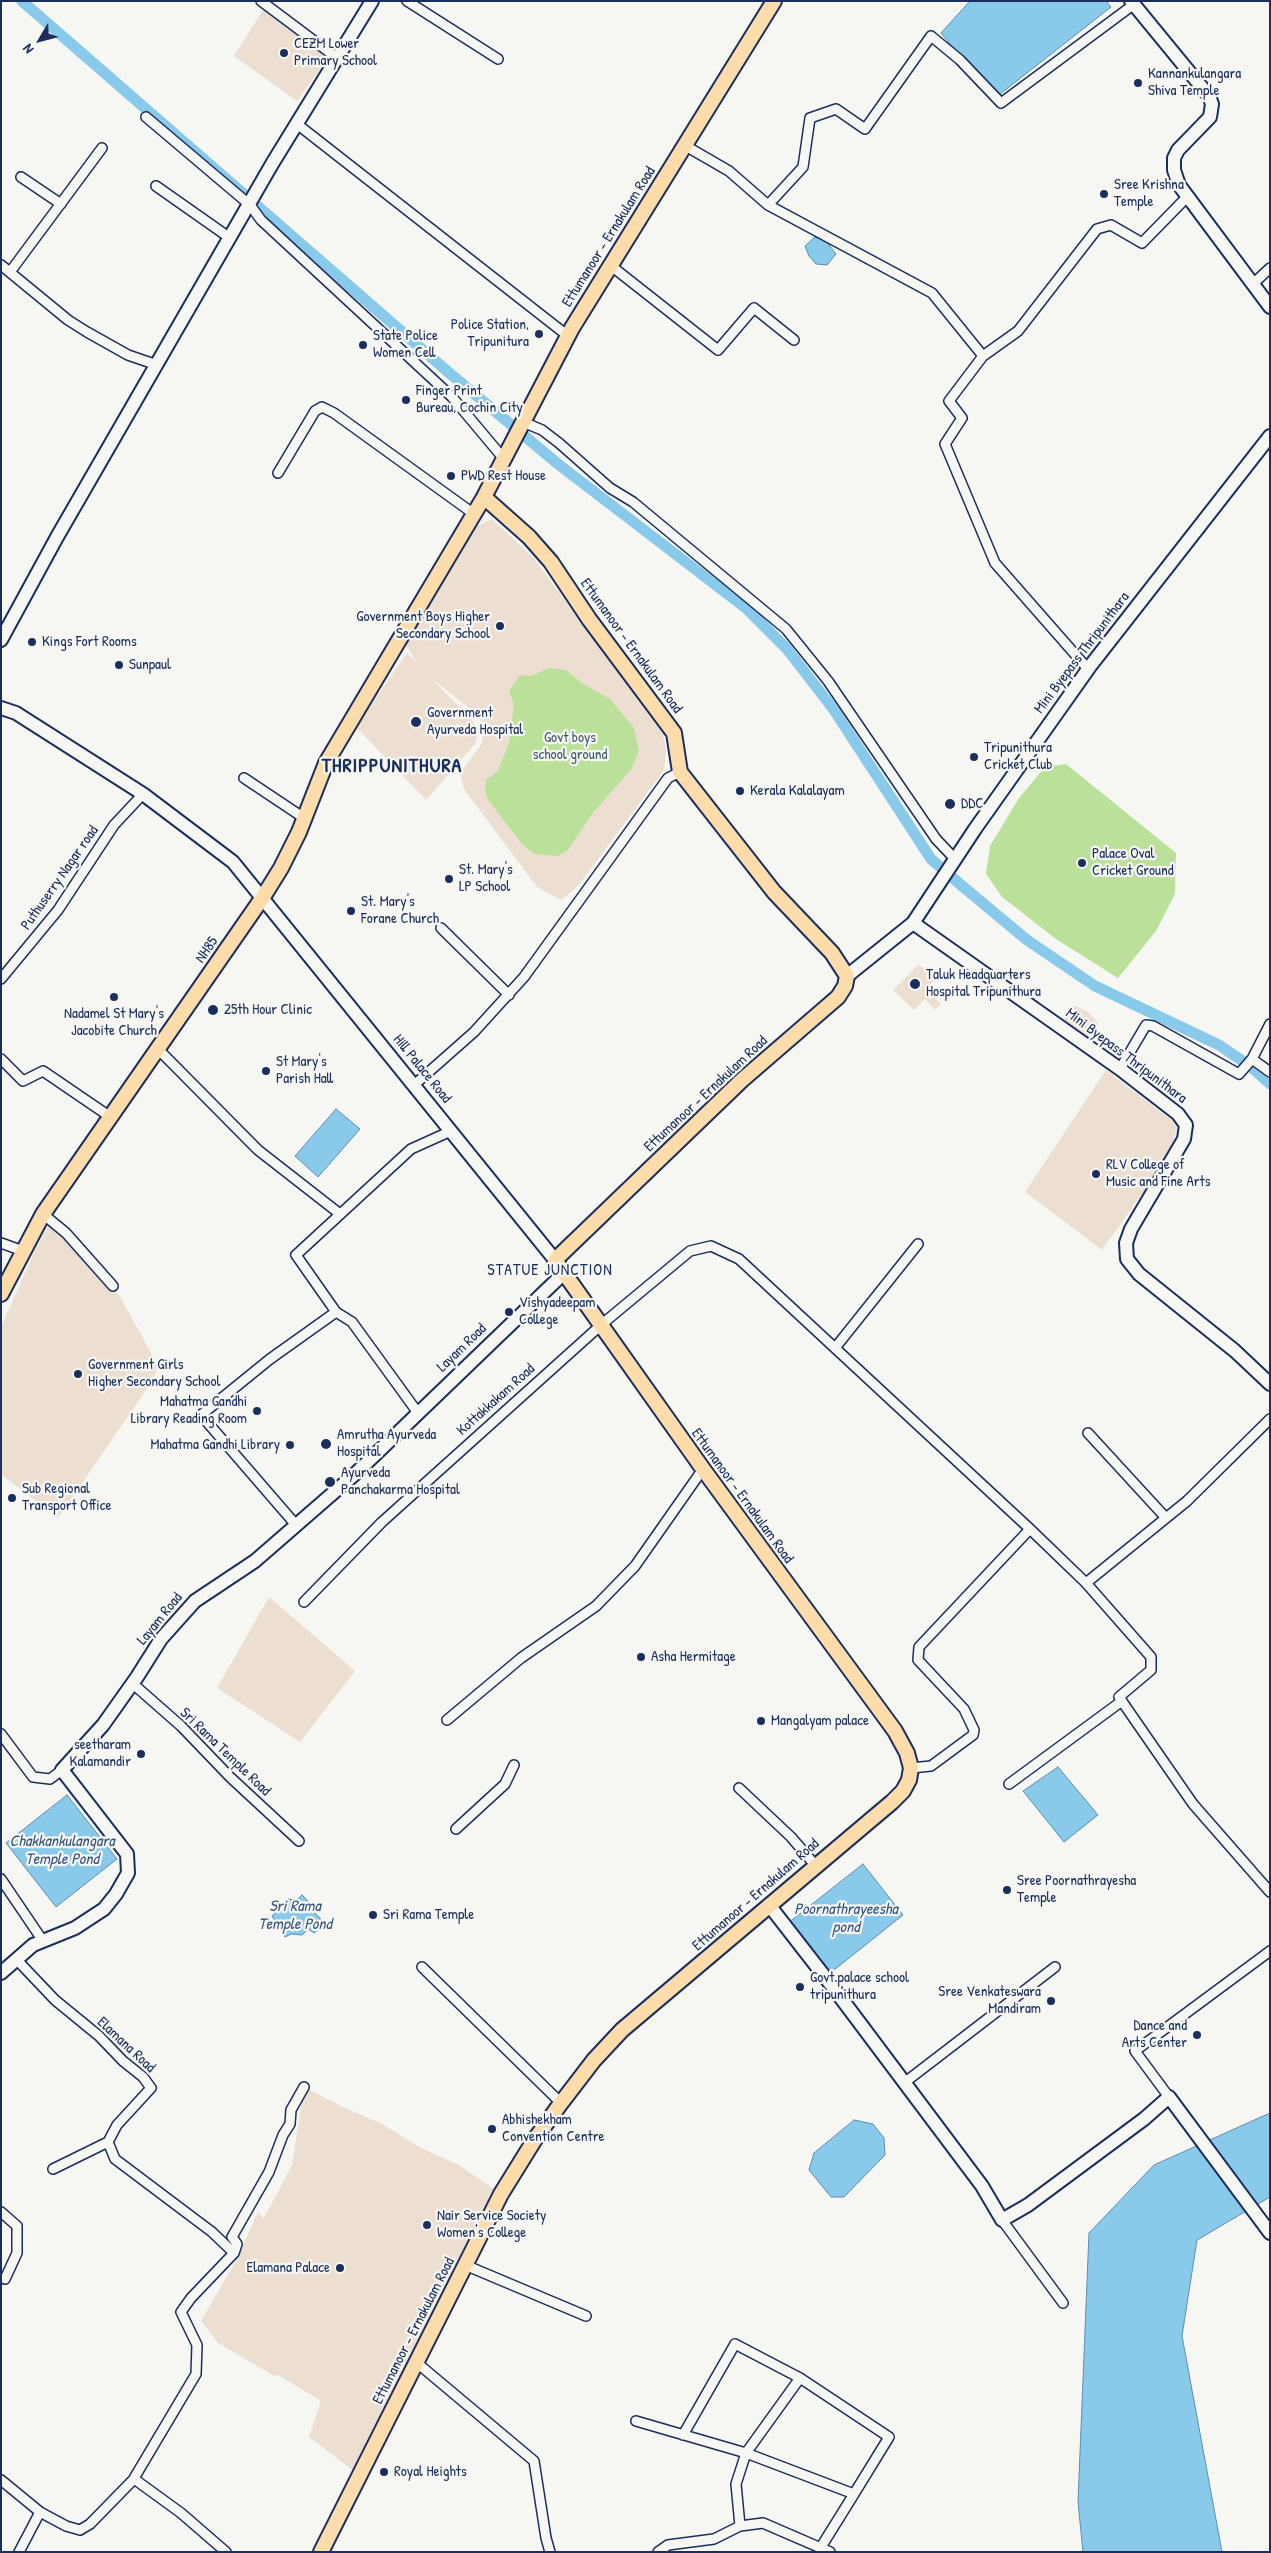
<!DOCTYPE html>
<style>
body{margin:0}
#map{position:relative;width:1271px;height:2553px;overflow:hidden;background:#f6f6f2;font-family:"Patrick Hand",sans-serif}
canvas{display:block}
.frame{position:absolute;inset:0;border:2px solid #1b2f5e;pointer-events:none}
.north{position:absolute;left:15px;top:15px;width:50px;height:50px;-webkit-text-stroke:4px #f6f6f2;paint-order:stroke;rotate:233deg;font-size:14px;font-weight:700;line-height:20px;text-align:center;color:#1b2f5e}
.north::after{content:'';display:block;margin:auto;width:18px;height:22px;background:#1b2f5e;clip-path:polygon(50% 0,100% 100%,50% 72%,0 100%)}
</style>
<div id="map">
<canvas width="1271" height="2553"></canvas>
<div class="frame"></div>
<div class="north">N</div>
</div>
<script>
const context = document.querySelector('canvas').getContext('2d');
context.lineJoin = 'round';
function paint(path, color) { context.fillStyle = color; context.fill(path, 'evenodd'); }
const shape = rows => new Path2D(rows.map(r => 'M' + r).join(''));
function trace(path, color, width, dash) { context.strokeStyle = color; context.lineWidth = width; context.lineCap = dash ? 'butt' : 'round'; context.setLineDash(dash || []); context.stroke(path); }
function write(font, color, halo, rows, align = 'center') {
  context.font = font + ' "Patrick Hand",sans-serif'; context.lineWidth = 4.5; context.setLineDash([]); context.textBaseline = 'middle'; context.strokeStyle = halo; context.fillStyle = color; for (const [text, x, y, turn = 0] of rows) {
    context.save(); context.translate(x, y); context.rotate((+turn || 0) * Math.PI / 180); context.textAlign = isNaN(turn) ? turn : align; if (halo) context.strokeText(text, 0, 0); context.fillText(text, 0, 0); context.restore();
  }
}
const built = shape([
 [268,2,334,50,297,101,234,56],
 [492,519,533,557,663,734,666,751,664,770,578,886,561,900,537,887,464,789,460,773,481,745,484,732,483,724,477,715,429,676,470,718,479,731,475,744,426,800,356,727,407,653,417,663,406,645,457,553,475,527],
 [919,964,935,979,925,989,941,1004,935,1010,925,999,914,1010,893,990],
 [1076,1006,1088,1012,1098,1023,1088,1036,1065,1023,1064,1017,1071,1007],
 [1106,1070,1178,1125,1169,1156,1102,1250,1025,1192],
 [49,1225,83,1256,119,1295,154,1358,157,1368,153,1380,58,1518,1,1474,1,1327,36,1248],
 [269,1597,355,1671,300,1742,217,1688],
 [304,2087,341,2106,382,2124,421,2148,459,2165,501,2194,355,2472,309,2437,321,2401,278,2375,274,2376,218,2343,201,2321,237,2259,258,2212,267,2222,264,2218,292,2165]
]);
const green = shape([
 [549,668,566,670,582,683,610,699,634,728,639,751,631,770,595,810,567,851,558,856,534,854,522,844,489,801,485,791,486,780,498,771,509,743,514,705,509,691,520,675,531,676],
 [1066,764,1176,853,1175,894,1156,931,1118,978,1056,939,1002,897,986,874,990,846,1019,798,1045,767]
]);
const water = shape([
 [970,1,1106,1,1111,7,995,98,941,33,970,1],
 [815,237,826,241,836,254,827,265,816,264,809,256,805,246,815,237],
 [336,1109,360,1129,318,1177,295,1156,336,1109],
 [1058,1767,1098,1815,1064,1842,1023,1791,1058,1767],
 [67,1795,117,1859,56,1907,6,1843,67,1795],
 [863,1864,903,1915,829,1974,788,1923,863,1864],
 [302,1895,310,1903,307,1905,326,1924,314,1933,308,1929,302,1935,291,1934,285,1937,272,1916,288,1899,297,1900,302,1895],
 [1270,2113,1270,2197,1197,2240,1182,2336,1222,2552,1083,2552,1078,2502,1089,2233,1154,2165,1270,2113],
 [854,2120,873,2124,884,2138,885,2155,844,2197,831,2197,809,2170,814,2153,854,2120]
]);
const canal = shape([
 [22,1,447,371,558,464,747,609,787,649,834,710,931,859,961,885,1027,940,1095,986,1219,1045,1250,1066,1270,1084]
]);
const street = shape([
 [261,1,337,58],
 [407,1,498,59],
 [146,117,250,205,261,220,452,397,504,459],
 [297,124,568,336],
 [684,145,729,171,768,205,803,167,810,118,836,109,865,129,931,36,960,60,1001,103,1133,5],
 [21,177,61,204],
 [156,186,230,238],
 [768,205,932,293,983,356,949,401,962,418,945,444,995,563,1088,669],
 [1,265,68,320,87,332,128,355,157,365],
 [610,265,718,350,754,308,794,340],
 [10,272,102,148],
 [1254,283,1270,268],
 [983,356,1018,331,1097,229,1111,225,1142,243,1188,196],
 [523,422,542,430,559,443,610,488,633,502,786,629,828,681,936,839,955,859],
 [278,473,315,411,322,407,334,413,474,514],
 [244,778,304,818],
 [441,928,509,995],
 [1,979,58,910,114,825,143,794],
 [157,1048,258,1150,340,1214],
 [1,1059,23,1081,43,1071,109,1116],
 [1252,1059,1270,1024],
 [1120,1069,1146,1025,1153,1026,1239,1074,1252,1059,1270,1072],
 [414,1085,474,1032,524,977,668,778,680,772],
 [43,1214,66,1233,113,1286],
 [1,1243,23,1251],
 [336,1312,352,1322,418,1413],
 [835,1348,918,1244],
 [1088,1433,1166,1518],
 [296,1525,201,1415,270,1359,336,1312,296,1255,411,1149,451,1131],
 [1086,1583,1187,1501,1270,1419],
 [304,1602,382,1522,601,1325,690,1251,711,1246,739,1259,1030,1529,1086,1583,1151,1657,1151,1670,1119,1697,1193,1804,1270,1892],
 [132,1683,181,1726,230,1777,299,1841],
 [447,1720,521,1658,596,1606,635,1566,703,1469],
 [1,1734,33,1777,50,1779,62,1770],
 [911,1768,931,1766,973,1735,974,1730,964,1709,918,1660,919,1647,1030,1529],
 [1009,1784,1122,1701],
 [739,1788,791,1837,815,1865],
 [456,1829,505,1784,514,1765],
 [1,1879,43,1941],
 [17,1960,55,2000,99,2036,123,2061,143,2077,151,2088,117,2125,108,2142,115,2159,212,2232,234,2253],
 [422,1967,561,2103],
 [904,2083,1055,1967],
 [1169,2097,1135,2051,1270,1951],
 [53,2169,108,2142],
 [1,2212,17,2226,17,2253,5,2279],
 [1002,2220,1063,2303],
 [465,2265,586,2316],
 [416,2362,534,2461,546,2538,550,2552],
 [636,2421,746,2453,736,2484,740,2526],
 [683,2435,735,2344,800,2378],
 [1,2480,40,2512,66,2526,80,2530,90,2524,133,2480,137,2481,181,2513,226,2552],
 [133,2480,196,2374,197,2345,181,2312,191,2298,234,2253,237,2244,232,2237,269,2172,283,2135,290,2124,291,2110,304,2087],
 [821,2547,854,2494,889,2437,800,2378,746,2453,854,2494],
 [19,2552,40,2512],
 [658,2552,668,2545,714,2539,740,2526,763,2523,830,2552]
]);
const secondary = shape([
 [1131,1,1209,96,1212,104,1210,117,1178,150,1174,158,1174,170,1179,185,1270,307],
 [1,640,57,537,272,164,372,1],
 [1,708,16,713,143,794,233,862,555,1260],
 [913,923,1120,1069,1178,1114,1186,1125,1184,1139,1131,1229,1126,1243,1127,1259,1139,1274,1235,1351,1270,1384],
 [847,976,913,923,975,829,1091,665,1270,436],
 [769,1905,832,1986,982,2186,1002,2220,1028,2205,1144,2119,1169,2097,1270,2233],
 [1,1973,33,1945,75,1928,104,1909,116,1894,128,1873,127,1854,62,1770,103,1725,137,1677,161,1639,195,1601,255,1561,355,1474,564,1273]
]);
const primary = shape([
 [1,1294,43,1214,263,897,281,868,299,832,326,763,484,497,572,328,774,1],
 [321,2552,501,2194,535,2139,561,2103,594,2060,622,2030,892,1802,903,1791,909,1780,911,1768,907,1753,895,1731,703,1469,555,1260,742,1080,838,997,845,986,847,976,832,953,774,892,680,772,674,733,589,619,551,562,529,537,484,497]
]);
const markers = [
 [284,53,5,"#1b2f5e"],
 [1138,83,5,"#1b2f5e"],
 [1104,194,5,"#1b2f5e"],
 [539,334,5,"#1b2f5e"],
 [363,345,5,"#1b2f5e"],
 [406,400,5,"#1b2f5e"],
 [451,476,5,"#1b2f5e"],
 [500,626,5,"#1b2f5e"],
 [32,642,5,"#1b2f5e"],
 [119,665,5,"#1b2f5e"],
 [416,722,6,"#1b2f5e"],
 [974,757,5,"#1b2f5e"],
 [740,791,5,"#1b2f5e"],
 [950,804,6,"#1b2f5e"],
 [1082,863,5,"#1b2f5e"],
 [449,879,5,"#1b2f5e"],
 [351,911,5,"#1b2f5e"],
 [915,984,6,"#1b2f5e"],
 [114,997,5,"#1b2f5e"],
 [213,1010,6,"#1b2f5e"],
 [266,1071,5,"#1b2f5e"],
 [1096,1174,5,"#1b2f5e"],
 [509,1312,5,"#1b2f5e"],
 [78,1374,5,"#1b2f5e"],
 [257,1411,5,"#1b2f5e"],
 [326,1444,6,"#1b2f5e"],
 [290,1445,5,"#1b2f5e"],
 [330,1482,6,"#1b2f5e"],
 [12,1498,5,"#1b2f5e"],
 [641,1657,5,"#1b2f5e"],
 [761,1721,5,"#1b2f5e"],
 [141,1754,5,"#1b2f5e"],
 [1007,1890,5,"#1b2f5e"],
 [373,1915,5,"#1b2f5e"],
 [800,1987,5,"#1b2f5e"],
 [1051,2001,5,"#1b2f5e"],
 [1197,2035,5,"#1b2f5e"],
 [492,2129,5,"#1b2f5e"],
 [427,2225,5,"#1b2f5e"],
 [340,2268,5,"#1b2f5e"],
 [384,2472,5,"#1b2f5e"]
];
const poiNames = [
 ["CEZM Lower",294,44],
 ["Primary School",294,61],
 ["Kannankulangara",1148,74],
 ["Shiva Temple",1148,91],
 ["Sree Krishna",1114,185],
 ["Temple",1114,202],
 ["Police Station,",529,325,"right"],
 ["Tripunitura",529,342,"right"],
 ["State Police",373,336],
 ["Women Cell",373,353],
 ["Finger Print",416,391],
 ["Bureau, Cochin City",416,408],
 ["PWD Rest House",461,476],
 ["Government Boys Higher",490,617,"right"],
 ["Secondary School",490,634,"right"],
 ["Kings Fort Rooms",42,642],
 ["Sunpaul",129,665],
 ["Government",427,713],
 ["Ayurveda Hospital",427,730],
 ["Tripunithura",984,748],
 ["Cricket Club",984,765],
 ["Kerala Kalalayam",750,791],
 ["DDC",961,804],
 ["Palace Oval",1092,854],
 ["Cricket Ground",1092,871],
 ["St. Mary's",459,870],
 ["LP School",459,887],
 ["St. Mary's",361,902],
 ["Forane Church",361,919],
 ["Taluk Headquarters",926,975],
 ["Hospital Tripunithura",926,992],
 ["25th Hour Clinic",224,1010],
 ["Nadamel St Mary's",114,1014,"center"],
 ["Jacobite Church",114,1031,"center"],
 ["St Mary's",276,1062],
 ["Parish Hall",276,1079],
 ["RLV College of",1106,1165],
 ["Music and Fine Arts",1106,1182],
 ["Vishyadeepam",519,1303],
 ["College",519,1320],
 ["Government Girls",88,1365],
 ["Higher Secondary School",88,1382],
 ["Mahatma Gandhi",247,1402,"right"],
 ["Library Reading Room",247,1419,"right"],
 ["Amrutha Ayurveda",337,1435],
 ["Hospital",337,1452],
 ["Mahatma Gandhi Library",280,1445,"right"],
 ["Ayurveda",341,1473],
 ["Panchakarma Hospital",341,1490],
 ["Sub Regional",22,1489],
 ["Transport Office",22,1506],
 ["Asha Hermitage",651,1657],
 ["Mangalyam palace",771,1721],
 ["seetharam",131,1745,"right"],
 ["Kalamandir",131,1762,"right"],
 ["Sree Poornathrayesha",1017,1881],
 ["Temple",1017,1898],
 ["Sri Rama Temple",383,1915],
 ["Govt.palace school",810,1978],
 ["tripunithura",810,1995],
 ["Sree Venkateswara",1041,1992,"right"],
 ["Mandiram",1041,2009,"right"],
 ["Dance and",1187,2026,"right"],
 ["Arts Center",1187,2043,"right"],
 ["Abhishekham",502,2120],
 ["Convention Centre",502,2137],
 ["Nair Service Society",437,2216],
 ["Women's College",437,2233],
 ["Elamana Palace",330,2268,"right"],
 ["Royal Heights",394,2472]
];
const streetNames = [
 ["Ettumanoor - Ernakulam Road",609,237,-58],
 ["Ettumanoor - Ernakulam Road",631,646,54],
 ["Mini Byepass Thripunithara",1082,653,-53],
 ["Puthuserry Nagar road",60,878,-55],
 ["NH85",207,950,-55],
 ["Mini Byepass Thripunithara",1126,1056,37],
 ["Hill Palace Road",422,1069,51],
 ["Ettumanoor - Ernakulam Road",706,1094,-43],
 ["Layam Road",462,1348,-44],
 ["Kottakkakam Road",496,1400,-42],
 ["Ettumanoor - Ernakulam Road",742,1496,54],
 ["Layam Road",160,1619,-51],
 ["Sri Rama Temple Road",225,1752,44],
 ["Ettumanoor - Ernakulam Road",756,1895,-41],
 ["Elamana Road",126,2045,43],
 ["Ettumanoor - Ernakulam Road",414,2331,-63]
];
const parkNames = [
 ["Govt boys",570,738],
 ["school ground",570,755]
];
const neighbourhoodNames = [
 ["STATUE JUNCTION",550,1271]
];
const waterNames = [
 ["Chakkankulangara",62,1842],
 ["Temple Pond",62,1860],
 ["Sri Rama",295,1907],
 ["Temple Pond",295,1925],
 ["Poornathrayeesha",846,1910],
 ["pond",846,1928]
];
const districtNames = [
 ["THRIPPUNITHURA",392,767]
];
paint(built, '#ecdfd2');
paint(green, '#bbe09a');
paint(water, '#89caea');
trace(water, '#5d8cb2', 1);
trace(canal, '#89caea', 11);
trace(street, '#1b2f5e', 12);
trace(secondary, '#1b2f5e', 16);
trace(primary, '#1b2f5e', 18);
trace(street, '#f6f6f2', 9);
trace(secondary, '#f6f6f2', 12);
trace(primary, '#fcdcab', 14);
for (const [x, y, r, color] of markers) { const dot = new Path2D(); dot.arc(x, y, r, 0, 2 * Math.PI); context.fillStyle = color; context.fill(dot); trace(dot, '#f6f6f2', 2); }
write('15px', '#1b2f5e', '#f6f6f2', poiNames, 'left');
write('15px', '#1b2f5e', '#f6f6f2', streetNames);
write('15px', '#435b6d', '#f6f6f2', parkNames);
context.letterSpacing = '1px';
write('16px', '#1b2f5e', '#f6f6f2', neighbourhoodNames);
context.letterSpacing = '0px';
write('italic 16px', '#365681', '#f6f6f2', waterNames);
context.letterSpacing = '1px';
write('bold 20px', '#1b2f5e', '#f6f6f2', districtNames);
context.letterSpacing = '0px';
</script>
